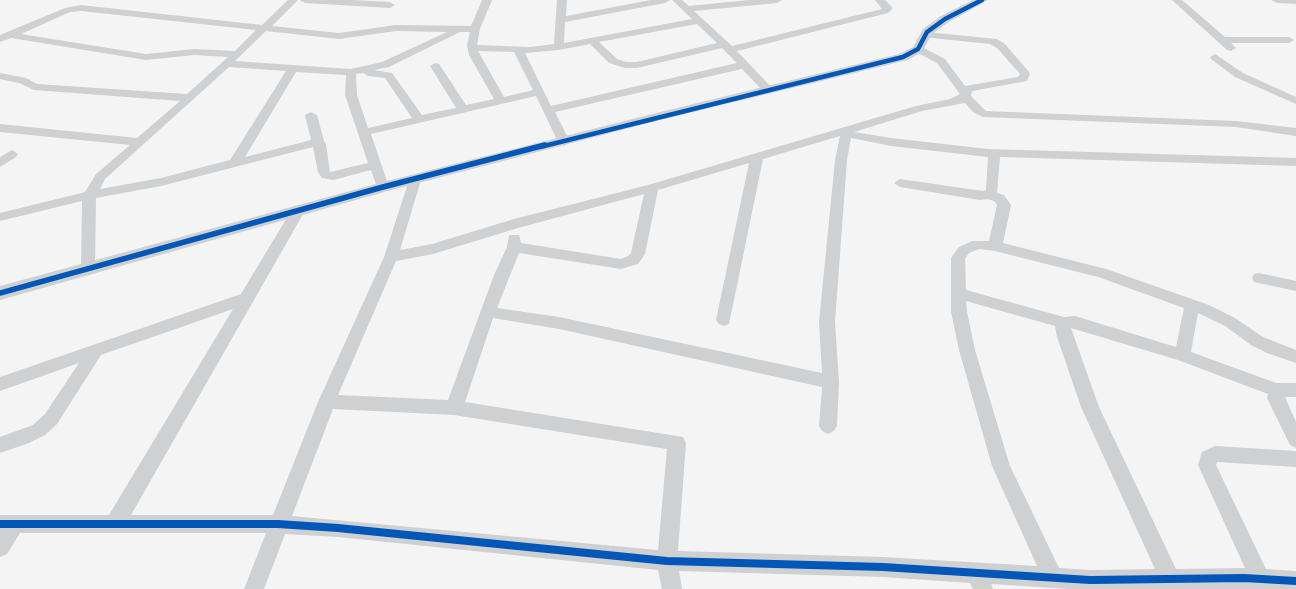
<!DOCTYPE html>
<style>
body{margin:0}
canvas{display:block;background:#f4f4f4}
</style>
<canvas width="1296" height="589"></canvas>
<script>
const context = document.querySelector('canvas').getContext('2d');
context.lineJoin = 'round';
const shape = rows => new Path2D(rows.map(r => 'M' + r).join(''));
function paint(path, color) { context.fillStyle = color; context.fill(path, 'evenodd'); }
function trace(path, color, width, dash) { context.strokeStyle = color; context.lineWidth = width; context.lineCap = dash ? 'butt' : 'round'; context.setLineDash(dash || []); context.stroke(path); }
const minor = shape([
 [288,0,298,0,272,26,339,33,396,25,471,26,482,0,492,0,480,29,477,45,530,47,554,44,557,0,567,0,566,16,651,0,670,0,665,3,565,22,564,43,692,19,672,0,682,0,689,6,749,0,782,0,777,3,694,11,732,46,882,9,875,0,885,0,893,8,888,13,737,51,772,88,773,90,772,92,764,92,742,69,555,112,570,142,564,146,558,142,536,96,371,134,389,187,383,191,377,187,371,170,333,180,322,178,318,172,313,147,161,186,96,198,95,268,93,272,88,273,83,272,81,268,82,201,0,221,0,213,85,192,96,174,130,145,0,132,0,124,137,138,180,101,34,90,19,83,0,79,0,73,26,78,37,84,187,94,228,57,194,55,146,60,11,38,0,42,0,35,65,8,81,5,262,25,288,0],
 [81,11,256,30,235,51,194,49,146,54,21,34,70,12,81,11],
 [697,24,717,43,637,62,626,62,617,59,599,42,697,24],
 [266,31,339,39,396,31,447,32,382,62,351,69,235,61,266,31],
 [460,32,470,32,467,45,469,55,494,99,466,105,439,64,435,63,430,66,456,108,422,115,392,73,374,70,389,67,460,32],
 [590,44,609,63,625,68,637,68,722,48,737,63,551,106,525,53,559,50,590,44],
 [478,51,514,52,533,90,504,97,478,51],
 [229,67,286,71,230,160,161,178,100,189,105,179,229,67],
 [296,72,346,75,345,95,368,163,330,172,326,144,324,141,317,115,311,112,305,115,311,140,245,157,296,72],
 [363,73,368,76,385,78,412,118,368,128,357,95,356,74,363,73],
 [300,0,352,0,390,2,395,5,390,8,305,3,300,0],
 [1172,0,1182,0,1225,37,1289,37,1294,40,1289,43,1231,43,1236,48,1231,51,1227,50,1172,0],
 [926,32,997,39,1005,44,1029,72,1030,74,1027,81,972,91,971,96,986,111,1236,121,1296,128,1296,136,1236,127,983,117,973,112,965,103,922,111,854,132,891,138,988,149,1296,158,1296,166,1000,157,997,193,1004,195,1011,205,1003,243,1106,269,1209,305,1235,318,1263,337,1296,350,1296,363,1267,353,1251,345,1225,326,1198,313,1191,352,1276,383,1296,383,1296,397,1285,397,1296,422,1296,448,1290,445,1267,398,1268,394,1178,360,1071,328,1099,407,1176,569,1245,568,1198,465,1202,452,1215,446,1296,451,1296,467,1217,462,1216,465,1266,569,1296,571,1296,589,1070,589,991,584,993,589,973,589,970,583,883,577,679,571,682,589,662,589,658,570,338,537,285,534,264,589,244,589,266,533,20,533,7,554,0,557,0,515,109,515,233,309,101,355,57,424,45,435,29,443,0,453,0,437,33,425,45,414,79,363,0,391,0,377,241,294,294,206,304,206,306,209,131,515,273,515,318,402,384,257,410,177,420,177,421,180,400,250,432,244,514,219,648,185,916,106,950,99,960,94,937,63,914,51,914,47,922,47,945,59,965,86,1018,77,1020,74,997,48,990,44,922,37,921,35,926,32],
 [840,136,835,160,819,322,822,373,559,317,497,308,519,253,621,269,638,264,645,254,658,190,749,163,716,320,719,324,724,326,729,324,763,159,840,136],
 [851,138,891,146,988,157,986,190,983,191,900,179,894,183,900,187,980,200,987,199,994,201,997,205,989,241,972,241,959,247,951,258,951,312,959,350,992,466,1037,566,883,557,678,551,686,443,683,437,465,402,493,318,559,329,822,387,819,426,822,431,828,434,834,431,837,426,839,382,835,322,847,160,851,138],
 [644,194,631,253,628,256,621,259,521,243,519,235,509,235,507,247,494,275,448,400,338,395,396,261,433,254,518,228,644,194],
 [979,249,995,251,1098,277,1184,308,1176,347,1075,316,1064,317,966,290,965,259,969,253,979,249],
 [966,301,1055,326,1057,337,1081,407,1155,569,1090,570,1059,568,1010,466,975,350,967,312,966,301],
 [333,409,454,415,667,449,658,550,292,516,333,409],
 [1215,54,1243,73,1296,97,1296,104,1235,77,1211,59,1210,57,1215,54],
 [12,150,18,154,16,157,0,167,0,157,12,150],
 [1259,273,1296,281,1296,291,1254,282,1252,278,1254,274,1259,273]
]);
const tertiary = shape([
 [973,0,988,0,949,22,932,34,922,52,908,60,656,121,388,191,0,300,0,286,383,182,652,114,899,54,913,47,923,29,941,16,973,0],
 [1271,0,1296,0,1296,4,1277,3,1271,0]
]);
const cyclewayFar2 = shape([
 [540,147,903,57,918,49,927,32,945,19,982,0]
]);
const cyclewayFar1 = shape([
 [0,293,383,187,545,145]
]);
const cycleway = shape([
 [0,524,278,524,338,528,667,561,883,567,1090,580,1244,578,1296,581]
]);
paint(minor, '#ced0d2');
paint(tertiary, '#ced0d2');
trace(cyclewayFar2, '#0057b8', 4.5);
trace(cyclewayFar1, '#0057b8', 5.5);
trace(cycleway, '#0057b8', 8);
</script>
